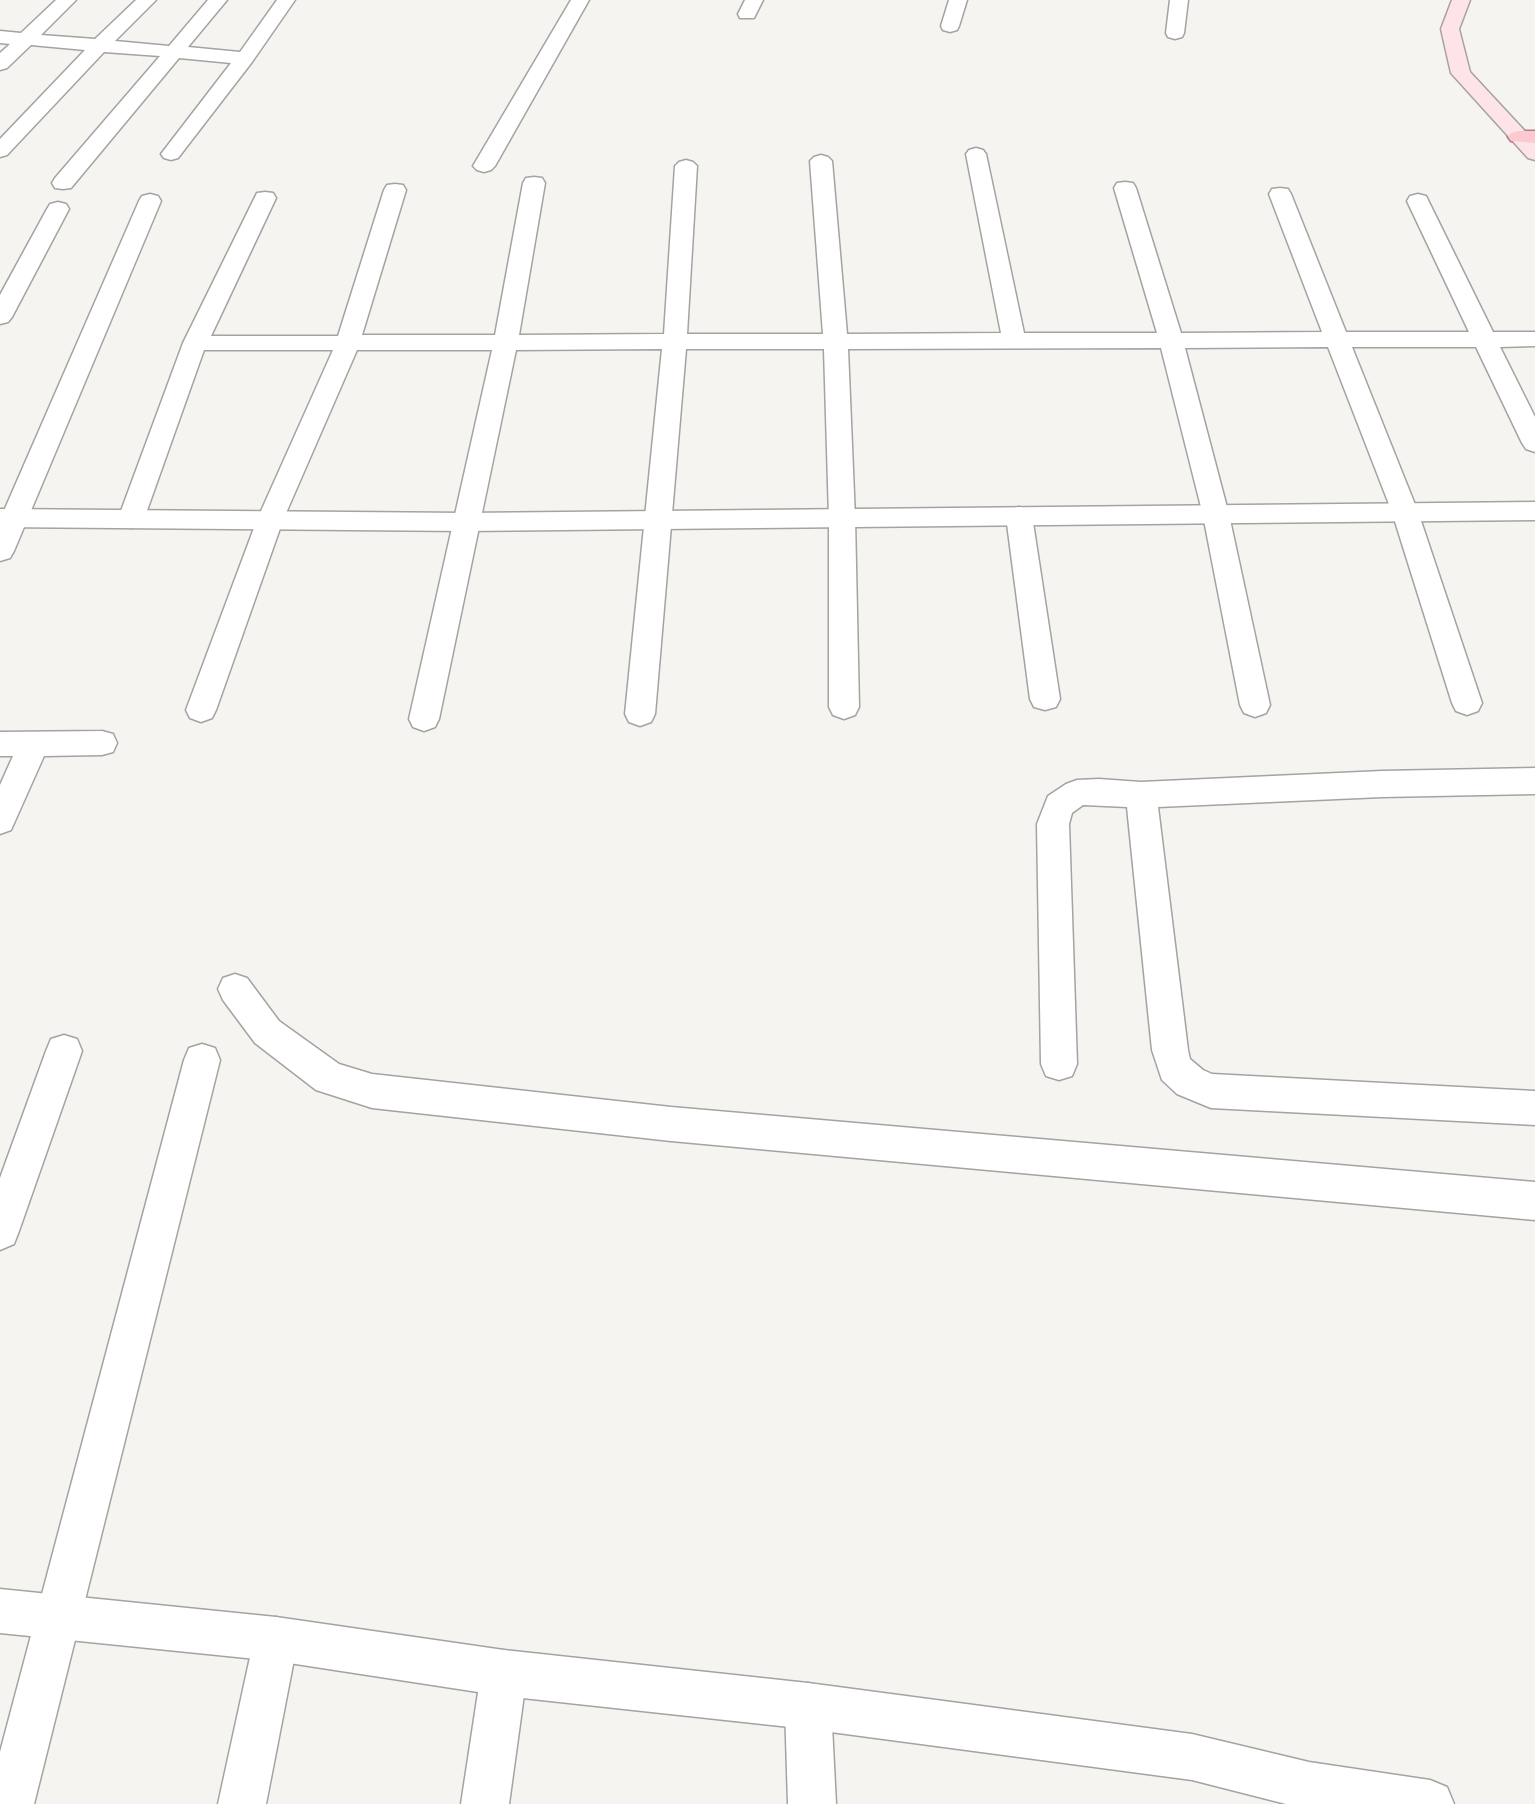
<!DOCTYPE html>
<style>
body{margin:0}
canvas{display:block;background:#f6f4f1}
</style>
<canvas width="1535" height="1804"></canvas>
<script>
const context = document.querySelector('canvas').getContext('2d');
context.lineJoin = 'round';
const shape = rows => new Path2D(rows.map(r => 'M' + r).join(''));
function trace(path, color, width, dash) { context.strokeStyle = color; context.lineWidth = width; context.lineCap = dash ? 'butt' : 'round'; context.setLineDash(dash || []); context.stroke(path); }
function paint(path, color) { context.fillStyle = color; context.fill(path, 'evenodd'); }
const minor = shape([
 [56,0,76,0,41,35,95,39,136,0,156,0,115,41,169,46,208,0,227,0,188,47,240,52,277,0,295,0,252,62,178,158,171,160,164,158,161,154,231,63,179,58,71,188,63,189,55,188,52,183,55,178,160,56,104,52,7,155,0,157,0,139,85,50,31,45,7,68,0,70,0,53,10,44,0,43,0,31,21,33,56,0],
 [571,0,589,0,495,166,491,170,484,172,477,170,473,166,571,0],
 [745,0,763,0,754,18,740,18,738,14,745,0],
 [949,0,967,0,959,26,957,30,950,32,943,30,941,26,949,0],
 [1170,0,1188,0,1184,33,1182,37,1175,39,1168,37,1166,33,1170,0],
 [976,148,983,150,986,154,1024,333,1157,333,1114,188,1117,183,1125,182,1133,183,1136,188,1181,333,1322,332,1269,194,1272,189,1280,188,1288,189,1291,194,1346,332,1469,332,1407,201,1410,196,1418,194,1426,196,1493,332,1535,332,1535,346,1500,347,1535,417,1535,452,1526,449,1522,443,1476,347,1352,347,1418,512,1482,703,1478,711,1467,715,1456,711,1452,703,1392,512,1328,347,1185,348,1229,515,1270,705,1266,713,1255,717,1244,713,1240,705,1203,515,1161,348,848,349,855,518,859,707,855,715,844,719,833,715,829,707,829,518,824,349,686,349,655,714,651,722,640,726,629,722,625,714,662,349,516,350,439,719,435,727,424,731,413,727,409,719,492,350,357,350,283,520,216,710,212,718,201,722,190,718,186,710,257,520,333,350,204,350,144,519,140,526,131,528,122,526,118,519,183,343,257,193,265,192,273,193,276,198,211,336,338,336,384,190,387,185,395,184,403,185,406,190,362,335,495,335,523,183,526,178,534,177,542,178,545,183,519,335,664,334,675,166,679,162,686,160,693,162,697,166,687,334,823,334,810,161,814,157,821,155,828,157,832,161,847,334,1001,333,966,154,969,150,976,148],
 [150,194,158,196,161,201,14,551,10,558,0,561,0,520,139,201,142,196,150,194],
 [58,202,66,204,69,209,12,317,8,322,0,324,0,295,47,209,50,204,58,202],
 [1019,507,1028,509,1032,516,1060,699,1056,707,1045,710,1034,707,1030,699,1006,516,1010,509,1019,507],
 [102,731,113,734,117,743,113,752,102,755,44,756,11,830,0,834,0,785,13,756,0,756,0,732,102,731],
 [1535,768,1535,794,1382,797,1158,807,1188,1050,1190,1059,1203,1070,1212,1074,1535,1091,1535,1125,1211,1108,1177,1094,1162,1080,1152,1050,1127,807,1083,805,1072,813,1069,824,1077,1064,1072,1076,1059,1080,1046,1076,1041,1064,1037,824,1048,796,1066,784,1077,780,1099,779,1141,782,1382,771,1535,768],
 [235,974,247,978,279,1021,339,1064,372,1074,671,1107,1535,1182,1535,1220,671,1141,372,1108,316,1090,255,1043,223,1000,218,989,223,978,235,974],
 [64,1035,77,1039,82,1051,19,1231,14,1244,0,1250,0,1178,46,1051,51,1039,64,1035],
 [202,1044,215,1048,220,1060,34,1804,0,1804,0,1752,184,1060,189,1048,202,1044],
 [276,1617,292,1623,298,1639,266,1804,218,1804,254,1639,260,1623,276,1617],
 [504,1650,520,1657,527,1673,509,1804,461,1804,481,1673,488,1657,504,1650],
 [808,1683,824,1690,831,1706,836,1804,788,1804,785,1706,792,1690,808,1683]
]);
const tertiary = shape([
 [1535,502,1535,520,466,531,0,527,0,509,466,513,1535,502],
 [0,1589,276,1617,504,1650,808,1683,1192,1734,1309,1762,1430,1780,1447,1787,1454,1804,1286,1804,1192,1780,808,1729,504,1696,276,1661,0,1633,0,1589]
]);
const secondary = shape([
 [1452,0,1470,0,1459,29,1470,72,1535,142,1535,160,1528,158,1451,73,1441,29,1452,0]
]);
const primary = shape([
 [1518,131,1535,131,1535,143,1511,141,1508,137,1511,133,1518,131]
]);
trace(minor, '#a5a3a1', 3);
trace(tertiary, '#a5a3a1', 3);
trace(secondary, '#a5a3a1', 3);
trace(primary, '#b37c83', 3);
paint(minor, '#fff');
paint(tertiary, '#fff');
paint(secondary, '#fee4e8');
paint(primary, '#fcc9d0');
</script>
